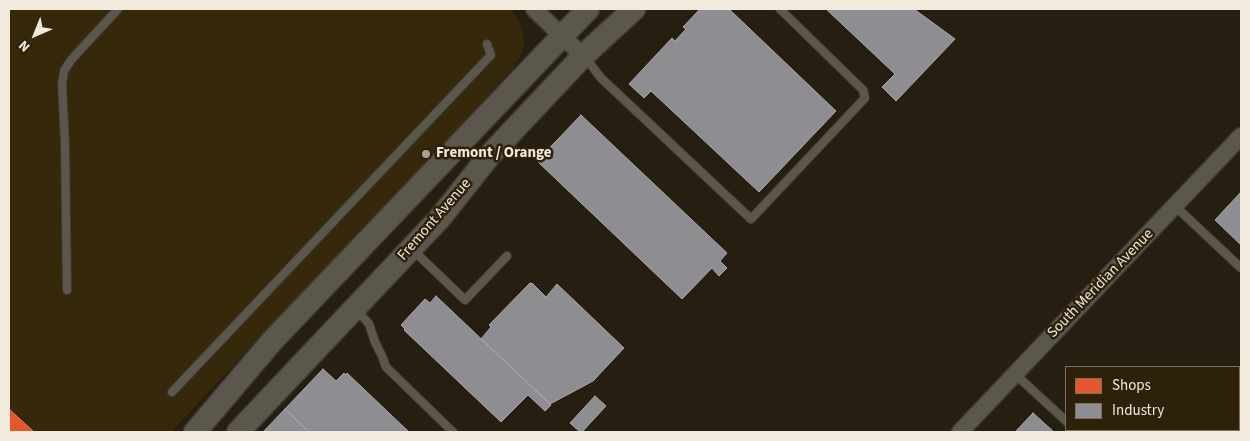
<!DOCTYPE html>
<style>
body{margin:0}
#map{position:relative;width:1250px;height:441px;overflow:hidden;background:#251e11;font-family:"Source Sans 3",sans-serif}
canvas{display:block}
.frame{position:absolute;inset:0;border:10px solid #f2eadc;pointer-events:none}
.legend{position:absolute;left:1065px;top:366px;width:175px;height:65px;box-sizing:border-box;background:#2d2109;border:1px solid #7c715d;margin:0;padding:6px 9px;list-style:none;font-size:15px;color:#f2eadc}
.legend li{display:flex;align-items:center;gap:10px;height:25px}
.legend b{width:25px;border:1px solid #7c715d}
.north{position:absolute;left:10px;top:10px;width:50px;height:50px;-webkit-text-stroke:4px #2d2109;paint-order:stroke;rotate:224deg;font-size:14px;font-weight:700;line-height:20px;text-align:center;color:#f2eadc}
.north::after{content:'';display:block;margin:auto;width:18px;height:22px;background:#f2eadc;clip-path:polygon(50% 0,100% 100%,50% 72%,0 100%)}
</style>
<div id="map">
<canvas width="1250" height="441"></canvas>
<div class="frame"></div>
<ul class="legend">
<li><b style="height:14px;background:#e4572e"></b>Shops</li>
<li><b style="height:14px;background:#8d8d92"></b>Industry</li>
</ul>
<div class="north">N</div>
</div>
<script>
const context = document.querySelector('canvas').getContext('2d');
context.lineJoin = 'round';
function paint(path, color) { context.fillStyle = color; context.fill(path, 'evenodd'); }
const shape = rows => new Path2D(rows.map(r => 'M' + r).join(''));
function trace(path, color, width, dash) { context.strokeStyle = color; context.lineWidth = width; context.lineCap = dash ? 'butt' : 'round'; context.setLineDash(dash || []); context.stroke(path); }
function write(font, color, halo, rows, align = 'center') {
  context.font = font + ' "Source Sans 3",sans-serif'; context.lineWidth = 5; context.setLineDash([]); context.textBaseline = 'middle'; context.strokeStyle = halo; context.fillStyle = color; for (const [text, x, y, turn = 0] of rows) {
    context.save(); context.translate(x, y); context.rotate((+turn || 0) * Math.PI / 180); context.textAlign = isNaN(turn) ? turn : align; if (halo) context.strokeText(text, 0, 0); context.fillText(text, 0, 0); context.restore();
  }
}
const built = shape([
 [9,9,512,9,521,26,525,44,520,57,513,69,171,432,9,432]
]);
const shops = shape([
 [9,409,34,432,9,432,9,409]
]);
const industry = shape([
 [700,9,729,9,836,111,759,192,651,91,644,98,629,84,672,38,675,41,686,29,683,27,700,9],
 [826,9,914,9,955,39,896,101,882,87,895,74,826,9],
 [581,115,727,253,720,261,727,268,719,276,712,268,682,299,537,161,581,115],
 [1241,192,1241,245,1215,220,1241,192],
 [530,283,531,284,532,283,546,297,557,284,624,348,593,381,550,404,481,339,491,327,489,325,530,283],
 [436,296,550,404,551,405,545,411,528,395,501,422,404,330,405,329,401,325,425,299,430,303,436,296],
 [323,369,336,381,344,373,346,375,347,373,409,432,309,432,285,409,323,369],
 [595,396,606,406,582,432,580,432,570,423,595,396],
 [285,409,309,432,263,432,285,409],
 [1033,413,1054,432,1015,432,1033,413]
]);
const service = shape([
 [585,57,601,78,751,219,865,98,863,90,780,9],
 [1175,206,1241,268],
 [413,250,465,300,507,256],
 [67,290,65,144,62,84,64,71,71,60,118,9],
 [357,310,369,324,375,342,382,356,386,367,453,432],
 [1015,374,1066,421],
 [172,392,491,55,487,44],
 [1239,428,1241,426],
 [1076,430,1079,432]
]);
const minor = shape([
 [534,9,583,56],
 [960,432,1241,136]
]);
const secondary = shape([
 [195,432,273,340,588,9],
 [238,432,440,218,489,156,583,56,634,9]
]);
const markers = [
 [426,154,5,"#aaa395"]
];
const poiNames = [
 ["Fremont / Orange",436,154]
];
const streetNames = [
 ["Fremont Avenue",435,220,-49],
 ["South Meridian Avenue",1101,284,-46]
];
paint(built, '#36280a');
paint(shops, '#e4572e');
trace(shops, '#e88362', 1);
paint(industry, '#8d8d92');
trace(industry, '#aba9a8', 1);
trace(service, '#3f3a31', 10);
trace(minor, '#3f3a31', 19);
trace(secondary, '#3f3a31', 25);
trace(service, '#5c574d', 8);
trace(minor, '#5c574d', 16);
trace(secondary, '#5c574d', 22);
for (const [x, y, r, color] of markers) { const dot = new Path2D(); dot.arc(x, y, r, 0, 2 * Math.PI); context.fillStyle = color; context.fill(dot); trace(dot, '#2d2109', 2); }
write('bold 15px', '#f2eadc', '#2d2109', poiNames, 'left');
write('15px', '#f2eadc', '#2d2109', streetNames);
</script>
